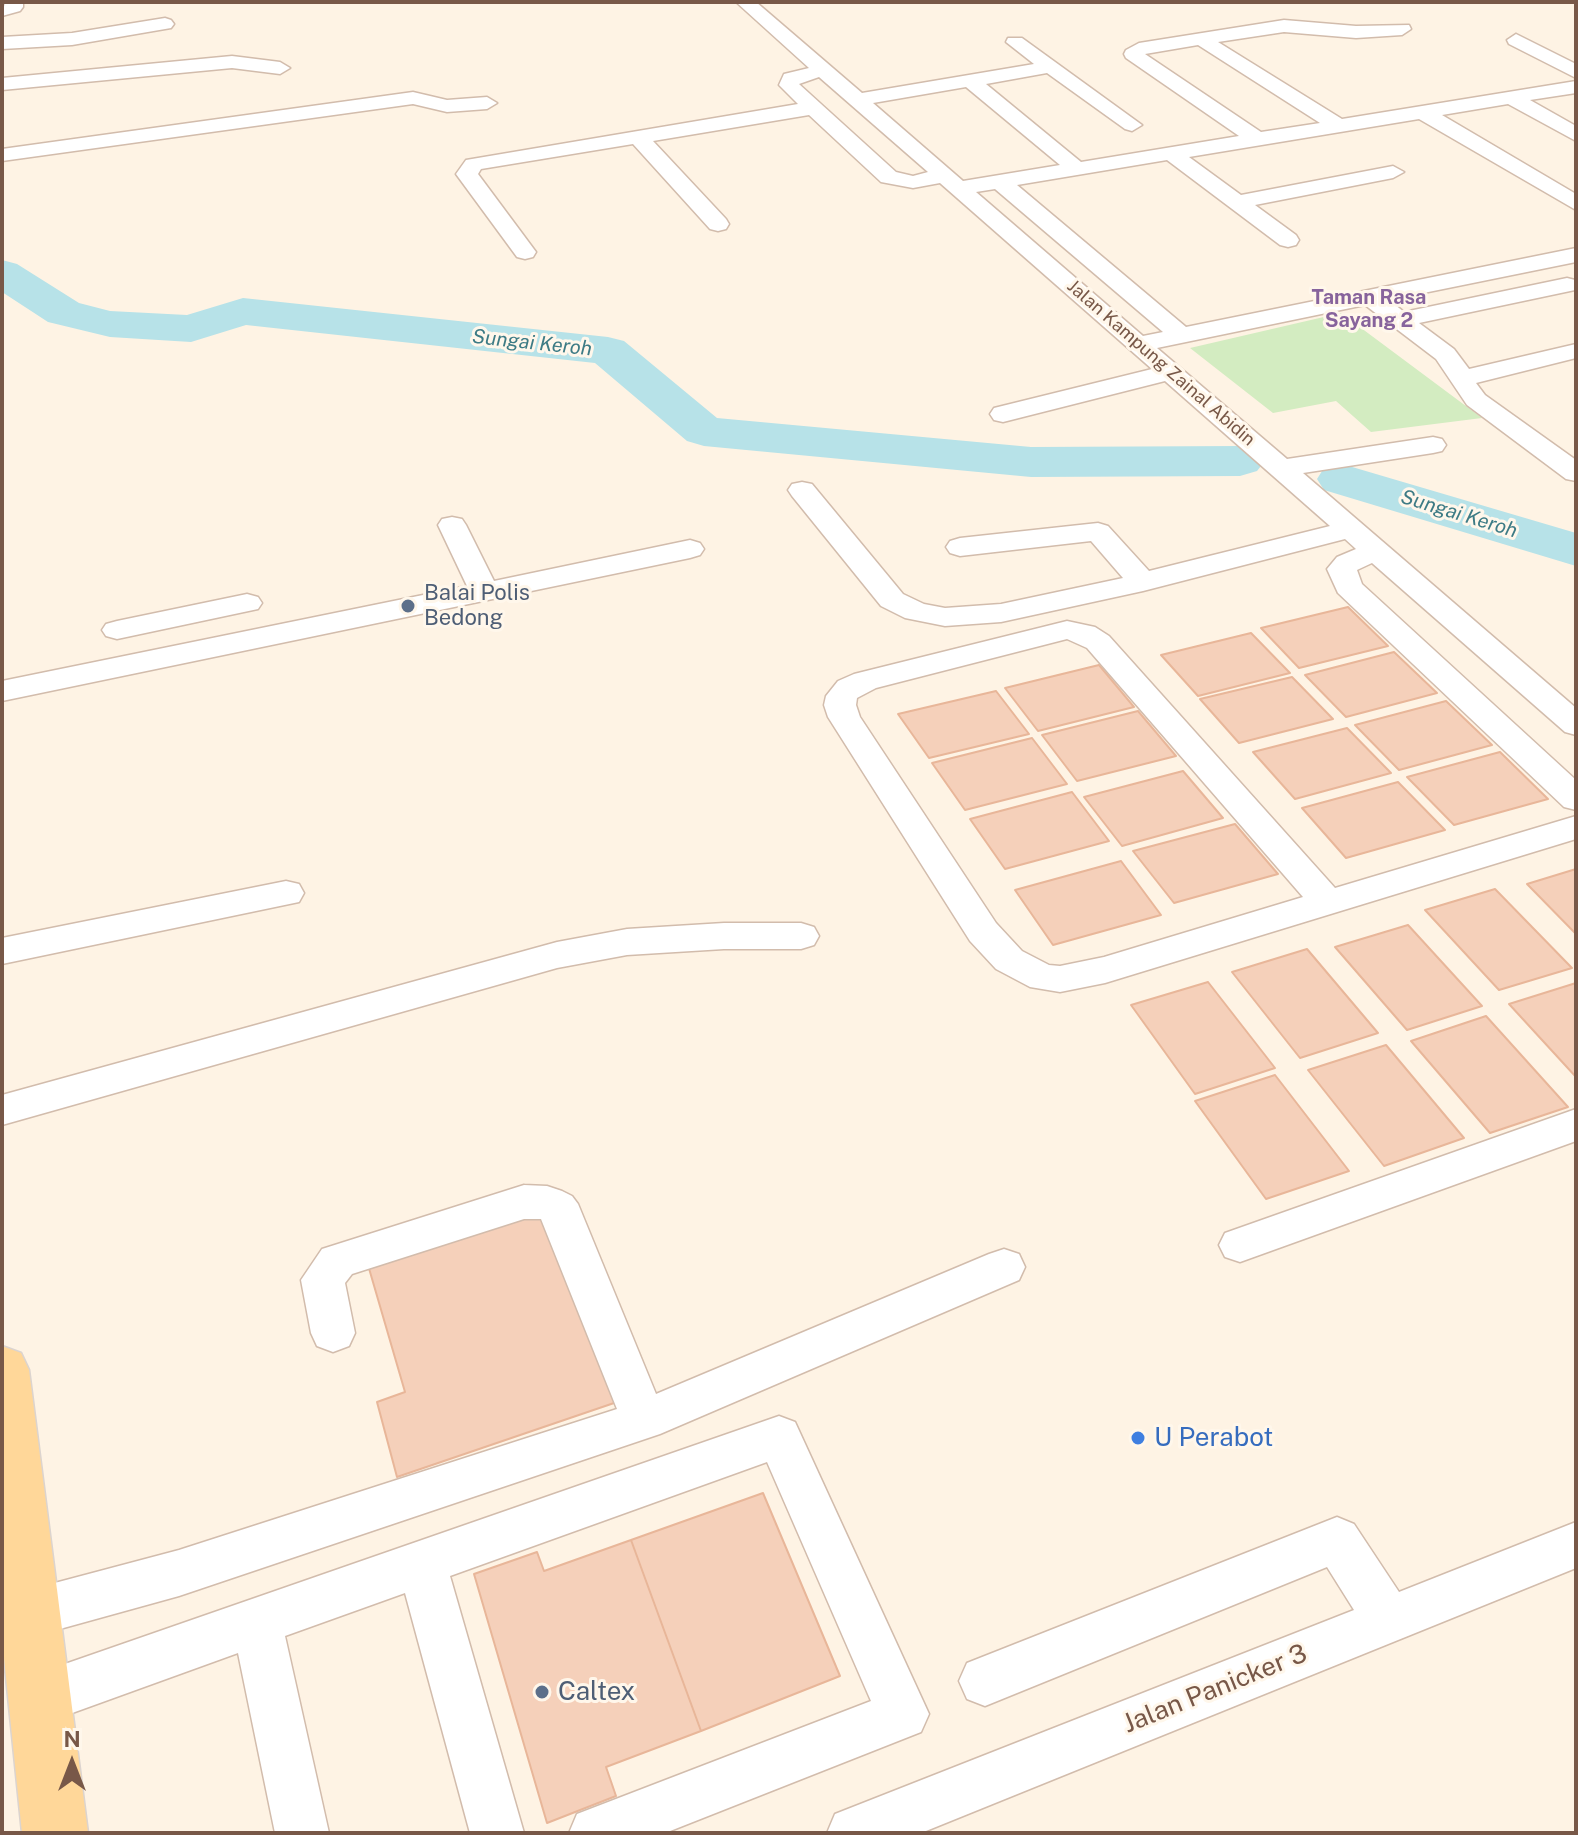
<!DOCTYPE html>
<style>
body{margin:0}
#map{position:relative;width:1578px;height:1835px;overflow:hidden;background:#fef3e4;font-family:"Public Sans",sans-serif}
canvas{display:block}
.frame{position:absolute;inset:0;border:4px solid #785848;pointer-events:none}
.north{position:absolute;left:32px;top:1723px;width:80px;height:80px;-webkit-text-stroke:6px #fff7eb;paint-order:stroke;rotate:0deg;font-size:22px;font-weight:700;line-height:32px;text-align:center;color:#785848}
.north::after{content:'';display:block;margin:auto;width:28px;height:36px;background:#785848;clip-path:polygon(50% 0,100% 100%,50% 72%,0 100%)}
</style>
<div id="map">
<canvas width="1578" height="1835"></canvas>
<div class="frame"></div>
<div class="north">N</div>
</div>
<script>
const context = document.querySelector('canvas').getContext('2d');
context.lineJoin = 'round';
function paint(path, color) { context.fillStyle = color; context.fill(path, 'evenodd'); }
const shape = rows => new Path2D(rows.map(r => 'M' + r).join(''));
function trace(path, color, width, dash) { context.strokeStyle = color; context.lineWidth = width; context.lineCap = dash ? 'butt' : 'round'; context.setLineDash(dash || []); context.stroke(path); }
function write(font, color, halo, rows, align = 'center') {
  context.font = font + ' "Public Sans",sans-serif'; context.lineWidth = 6; context.setLineDash([]); context.textBaseline = 'middle'; context.strokeStyle = halo; context.fillStyle = color; for (const [text, x, y, turn = 0] of rows) {
    context.save(); context.translate(x, y); context.rotate((+turn || 0) * Math.PI / 180); context.textAlign = isNaN(turn) ? turn : align; if (halo) context.strokeText(text, 0, 0); context.fillText(text, 0, 0); context.restore();
  }
}
const green = shape([
 [1341,313,1482,418,1371,432,1336,401,1273,413,1190,348]
]);
const river = shape([
 [2,260,17,264,79,303,110,311,187,315,243,298,608,337,624,341,717,418,1031,447,1240,446,1257,451,1265,461,1257,471,1240,476,1031,477,704,446,687,441,595,363,246,325,191,342,110,337,48,322,2,292,2,260],
 [1342,464,1576,533,1576,566,1324,490,1317,479,1324,468,1342,464]
]);
const building = shape([
 [1348,607,1388,646,1299,668,1261,628,1348,607],
 [1251,633,1290,673,1198,696,1161,655,1251,633],
 [1394,652,1437,693,1346,717,1305,675,1394,652],
 [1099,665,1134,707,1038,731,1005,688,1099,665],
 [1292,677,1333,719,1239,743,1200,699,1292,677],
 [996,691,1029,734,929,758,898,714,996,691],
 [1446,701,1492,745,1399,770,1355,725,1446,701],
 [1138,711,1176,756,1077,781,1042,735,1138,711],
 [1347,728,1391,773,1295,799,1253,752,1347,728],
 [1032,738,1067,784,965,810,932,763,1032,738],
 [1500,752,1548,799,1454,825,1407,777,1500,752],
 [1183,771,1223,818,1122,846,1084,797,1183,771],
 [1398,782,1445,830,1346,858,1302,808,1398,782],
 [1072,792,1109,841,1005,869,970,819,1072,792],
 [1235,824,1278,874,1174,903,1133,851,1235,824],
 [1121,861,1161,915,1053,945,1015,890,1121,861],
 [1576,869,1576,934,1527,884,1576,869],
 [1495,889,1572,968,1499,990,1425,910,1495,889],
 [1408,925,1482,1006,1407,1030,1335,947,1408,925],
 [1307,949,1378,1033,1300,1058,1232,972,1307,949],
 [1208,982,1275,1068,1195,1094,1131,1005,1208,982],
 [1576,983,1576,1077,1509,1004,1576,983],
 [1486,1016,1568,1107,1490,1133,1411,1041,1486,1016],
 [1386,1045,1464,1138,1384,1166,1308,1070,1386,1045],
 [1275,1075,1349,1171,1266,1199,1195,1101,1275,1075],
 [544,1211,617,1402,397,1477,377,1402,405,1392,368,1265,544,1211],
 [763,1493,840,1676,701,1731,631,1540,763,1493],
 [631,1540,701,1731,606,1767,616,1796,547,1823,474,1574,537,1552,544,1571,631,1540]
]);
const minor = shape([
 [5,2,23,2,23,7,20,11,2,16,5,2],
 [736,2,756,2,862,93,1034,64,1006,42,1008,38,1022,38,1142,125,1132,131,1125,129,1047,73,986,84,1081,162,1239,136,1126,58,1124,54,1126,50,1139,43,1284,20,1356,26,1409,25,1411,29,1402,35,1356,38,1284,32,1218,42,1342,119,1576,81,1576,93,1530,100,1576,126,1576,141,1508,104,1442,115,1576,194,1576,210,1419,119,1189,157,1241,195,1393,166,1404,172,1393,178,1255,205,1296,235,1299,240,1296,245,1288,247,1280,245,1167,160,1017,185,1186,327,1576,248,1576,262,1389,300,1404,312,1567,278,1575,280,1575,290,1419,323,1454,349,1469,369,1576,344,1576,358,1476,383,1485,395,1576,460,1576,481,1566,479,1467,405,1436,359,1365,305,1157,348,1287,459,1433,437,1442,439,1446,445,1442,451,1433,453,1303,473,1576,708,1576,735,1565,732,1372,563,1357,570,1362,584,1576,780,1576,810,1564,807,1338,593,1327,569,1337,557,1356,549,1345,539,1143,591,1001,622,945,626,905,618,881,606,792,496,788,490,792,484,802,482,812,484,903,594,924,604,945,608,1001,604,1123,578,1091,541,960,556,950,553,946,547,950,541,960,538,1098,523,1108,526,1149,571,1330,526,1165,381,1003,422,994,420,990,414,994,408,1152,369,940,183,913,188,881,182,809,115,653,141,726,219,729,224,726,229,718,231,710,229,633,144,481,169,478,174,536,252,533,257,525,259,517,257,456,174,466,160,798,104,779,85,784,74,809,68,736,2],
 [1198,45,1320,123,1261,132,1145,54,1198,45],
 [819,77,928,172,913,176,896,172,799,84,819,77],
 [966,87,1060,165,963,181,873,103,966,87],
 [995,189,1163,332,1143,336,976,192,995,189],
 [165,18,171,20,174,24,171,28,72,45,2,49,2,37,72,33,165,18],
 [1516,34,1576,64,1576,78,1509,44,1507,40,1516,34],
 [232,56,280,62,290,68,280,74,232,68,2,90,2,78,232,56],
 [413,92,447,100,487,97,497,103,487,109,447,112,413,104,2,161,2,149,413,92],
 [452,517,462,519,466,525,494,581,690,540,700,543,704,549,700,555,690,558,2,701,2,681,467,586,438,525,442,519,452,517],
 [247,594,258,597,262,603,258,609,117,639,106,636,102,630,106,624,117,621,247,594],
 [1067,621,1095,627,1109,636,1335,888,1576,816,1576,839,1105,983,1060,992,1030,987,996,969,970,941,828,717,824,705,826,696,838,681,854,674,1067,621],
 [1067,639,1087,648,1303,897,1104,957,1060,966,1049,965,1022,951,996,923,860,717,856,705,857,698,876,688,1067,639],
 [286,881,299,884,304,893,299,902,2,964,2,938,286,881],
 [724,923,801,923,814,927,819,936,814,945,801,949,724,949,627,955,557,968,2,1125,2,1095,557,942,627,929,724,923],
 [1576,1109,1576,1141,1240,1262,1225,1257,1219,1245,1225,1233,1576,1109],
 [524,1185,547,1186,562,1191,572,1196,578,1204,656,1394,989,1254,1004,1249,1019,1254,1025,1267,1019,1280,660,1434,179,1596,2,1645,2,1597,179,1550,617,1409,541,1219,524,1219,352,1274,345,1283,355,1333,349,1346,333,1352,317,1346,311,1333,301,1280,322,1249,524,1185],
 [779,1416,795,1422,929,1714,921,1732,665,1833,569,1833,577,1814,871,1701,767,1462,450,1576,524,1833,470,1833,405,1593,285,1636,329,1833,275,1833,238,1653,39,1725,21,1717,13,1699,21,1681,39,1673,779,1416],
 [1337,1517,1354,1524,1399,1592,1576,1522,1576,1568,921,1833,827,1833,835,1814,1354,1610,1327,1567,985,1706,967,1699,959,1681,967,1663,1337,1517]
]);
const major = shape([
 [2,1346,21,1353,29,1370,88,1833,22,1833,2,1638,2,1346]
]);
const markers = [
 [408,606,8,"#5c6f8a"],
 [1138,1438,8,"#3f7fe0"],
 [542,1692,8,"#5c6f8a"]
];
const farStreetnames = [
 ["Jalan Kampung Zainal Abidin",1161,363,41]
];
const farNeighbourhoodnames = [
 ["Taman Rasa",1369,298],
 ["Sayang 2",1369,321]
];
const farWaternames = [
 ["Sungai Keroh",532,343,6],
 ["Sungai Keroh",1459,514,17]
];
const serviceNames = [
 ["Balai Polis",424,593],
 ["Bedong",424,618]
];
const nearShopnames = [
 ["U Perabot",1154,1438]
];
const nearStreetnames = [
 ["Jalan Panicker 3",1215,1689,-22]
];
const nearServicenames = [
 ["Caltex",558,1692]
];
paint(green, '#d3ecc1');
paint(river, '#b7e2e8');
paint(building, '#f5d0ba');
trace(building, '#e8b699', 2);
trace(minor, '#d2bcac', 3);
trace(major, '#dcd4cf', 3);
paint(minor, '#fff');
paint(major, '#ffd799');
for (const [x, y, r, color] of markers) { const dot = new Path2D(); dot.arc(x, y, r, 0, 2 * Math.PI); context.fillStyle = color; context.fill(dot); trace(dot, '#fff7eb', 3); }
write('18px', '#785848', '#fff7eb', farStreetnames);
write('bold 20px', '#87639c', '#fff7eb', farNeighbourhoodnames);
write('italic 20px', '#3d7b85', '#fff7eb', farWaternames);
write('22px', '#4e5e75', '#fff7eb', serviceNames, 'left');
write('26px', '#366cbe', '#fff7eb', nearShopnames, 'left');
write('26px', '#785848', '#fff7eb', nearStreetnames);
write('26px', '#4e5e75', '#fff7eb', nearServicenames, 'left');
</script>
